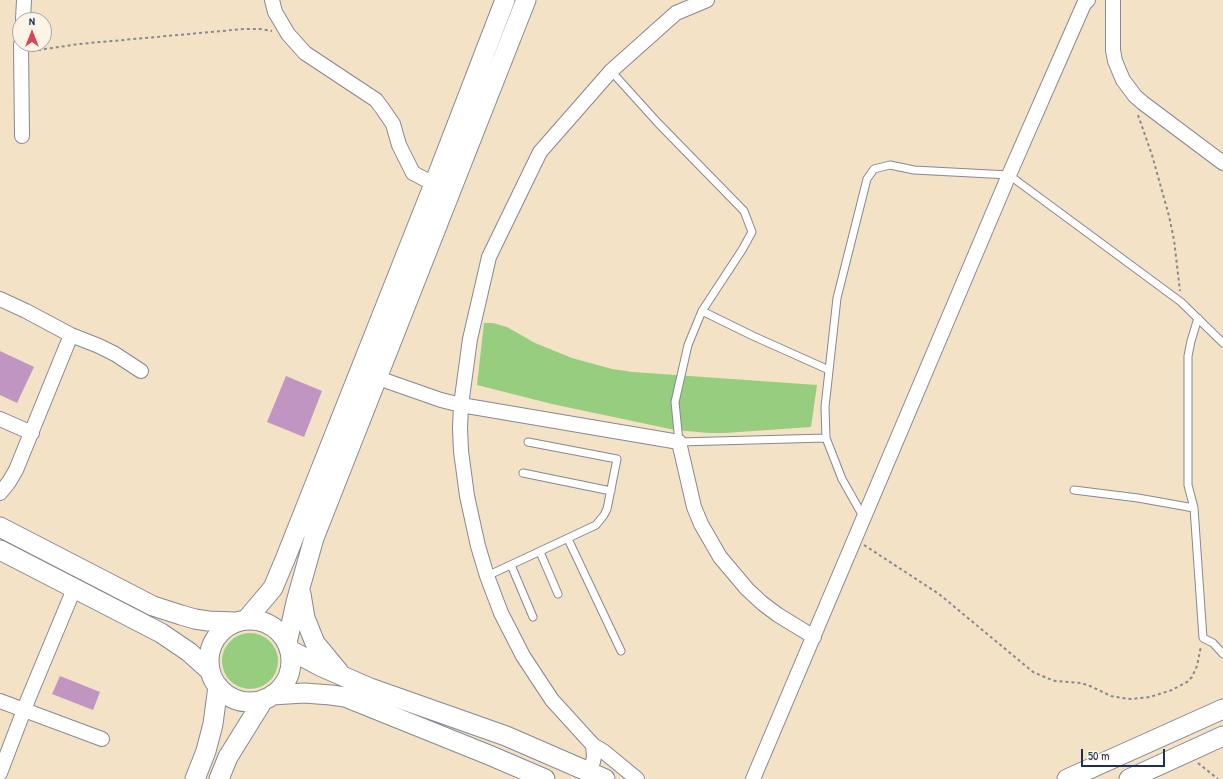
<!DOCTYPE html>
<style>
body{margin:0}
#map{position:relative;width:1223px;height:779px;overflow:hidden;background:#f3e2c5;font-family:"Patrick Hand",sans-serif}
canvas{display:block}
.north{position:absolute;left:12px;top:12px;width:40px;height:40px;box-sizing:border-box;background:#fcf5e5;border:1px solid #a2a6af;border-radius:50%;rotate:0deg;font-size:11px;font-weight:700;line-height:16px;text-align:center;color:#1b2f5e}
.north::after{content:'';display:block;margin:auto;width:14px;height:18px;background:#d1495b;clip-path:polygon(50% 0,100% 100%,50% 72%,0 100%)}
.scale{position:absolute;left:1081px;top:749px;width:84px;height:18px;box-sizing:border-box;border:2px solid #1b2f5e;border-top:0;padding-left:5px;font-size:12px;line-height:14px;white-space:nowrap;color:#1b2f5e;-webkit-text-stroke:3px #fcf5e5;paint-order:stroke}
</style>
<div id="map">
<canvas width="1223" height="779"></canvas>
<div class="north">N</div>
<div class="scale">50 m</div>
</div>
<script>
const context = document.querySelector('canvas').getContext('2d');
context.lineJoin = 'round';
function paint(path, color) { context.fillStyle = color; context.fill(path, 'evenodd'); }
const shape = rows => new Path2D(rows.map(r => 'M' + r).join(''));
function trace(path, color, width, dash) { context.strokeStyle = color; context.lineWidth = width; context.lineCap = dash ? 'butt' : 'round'; context.setLineDash(dash || []); context.stroke(path); }
const green = shape([
 [484,323,493,323,507,327,535,343,572,358,612,369,633,372,817,385,811,427,725,433,709,433,675,430,552,404,477,385],
 '222 661a28 28 0 1 1 56 0a28 28 0 1 1-56 0Z'
]);
const building = shape([
 [0,351,34,367,17,403,0,395],
 [286,376,322,391,304,437,267,422],
 [60,676,100,692,93,710,52,694]
]);
const path = shape([
 [32,51,79,44,244,29,260,29,272,31],
 [1138,115,1152,155,1169,216,1174,240,1180,291],
 [864,545,939,594,1027,667,1033,672,1047,678,1055,681,1081,683,1090,686,1111,696,1122,698,1131,699,1150,697,1172,690,1187,682,1192,677,1197,666,1201,646],
 [1198,763,1218,779]
]);
const lane = shape([
 [611,71,658,123,744,211,752,232,742,250,702,311,688,345,675,402,679,442,826,438],
 [702,311,753,336,829,370],
 [1198,318,1191,341,1188,356,1188,485,1194,508,1203,638,1213,643,1223,654],
 [523,473,611,491],
 [1074,490,1138,498,1194,508],
 [864,518,842,479,826,438,825,407,837,298,867,179,874,169,890,165,914,170,1009,175,1181,302,1223,343],
 [568,539,621,651],
 [540,552,558,594],
 [511,565,533,617],
 [487,576,596,525,604,515,607,509,617,459,528,442]
]);
const street = shape([
 [272,0,275,12,288,34,305,53,376,100,382,108,393,124,399,145,413,173,434,184],
 [1113,0,1113,50,1115,61,1123,80,1135,96,1143,103,1223,163],
 [23,20,24,0],
 [21,44,22,136],
 [0,299,26,311,71,335,99,346,115,354,141,371],
 [378,378,441,400,461,405,679,442,694,507,701,524,720,557,747,589,762,603,778,615,814,637],
 [0,419,32,433],
 [0,493,9,482,16,470,71,335],
 [0,701,102,739],
 [586,771,593,762,594,757,593,745],
 [0,773,29,697,74,589],
 [637,779,603,751,593,745,552,700,523,656,501,613,487,576,478,546,467,496,461,451,460,428,461,405,470,339,489,257,540,152,611,71,676,13,707,0],
 [753,779,1009,175,1084,4,1088,0]
]);
const secondary = shape([
 [0,527,153,606,181,615,195,619,208,621,235,622],
 [0,550,161,633,189,652,210,671],
 [301,594,305,618,315,643,339,672],
 [246,620,273,588,286,557,434,184,505,0],
 '209 661a41 41 0 1 1 82 0a41 41 0 1 1-82 0Z',
 [287,643,296,602,314,538,526,0],
 [290,650,322,667,370,688,506,736,605,779],
 [272,695,304,693,331,695,345,697,489,755,545,779],
 [195,779,206,751,213,724,218,686],
 [219,779,228,757,264,699],
 [1067,779,1223,709],
 [1129,779,1223,736]
]);
paint(green, '#97cd7f');
paint(building, '#c095c1');
trace(lane, '#878892', 9);
trace(street, '#878892', 16);
trace(secondary, '#878892', 21);
trace(path, '#878892', 2, [3, 3]);
trace(lane, '#fff', 7);
trace(street, '#fff', 14);
trace(secondary, '#fff', 19);
</script>
